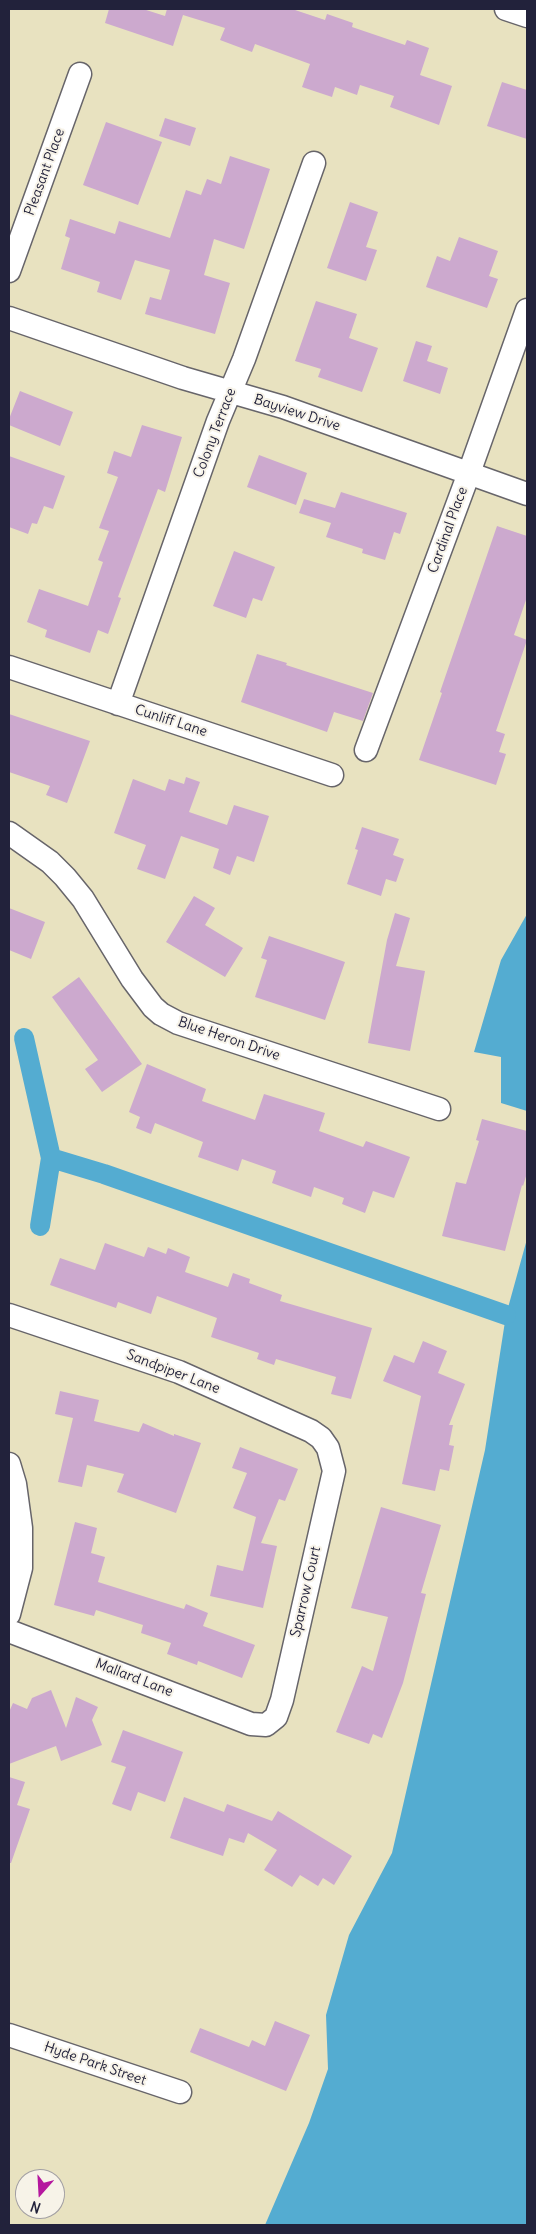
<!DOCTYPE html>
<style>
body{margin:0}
#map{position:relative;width:536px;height:2234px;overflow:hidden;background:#e8e2c0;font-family:Delius,sans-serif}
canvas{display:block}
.frame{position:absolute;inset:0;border:10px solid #22223b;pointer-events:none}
.north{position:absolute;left:15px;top:2169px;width:50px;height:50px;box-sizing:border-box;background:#f7f3e8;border:1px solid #a29fa3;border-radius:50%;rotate:199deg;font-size:14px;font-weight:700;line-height:20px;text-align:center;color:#22223b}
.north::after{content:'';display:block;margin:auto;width:18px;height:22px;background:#b5179e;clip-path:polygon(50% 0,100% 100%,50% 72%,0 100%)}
</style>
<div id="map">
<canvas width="536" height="2234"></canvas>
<div class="frame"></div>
<div class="north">N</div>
</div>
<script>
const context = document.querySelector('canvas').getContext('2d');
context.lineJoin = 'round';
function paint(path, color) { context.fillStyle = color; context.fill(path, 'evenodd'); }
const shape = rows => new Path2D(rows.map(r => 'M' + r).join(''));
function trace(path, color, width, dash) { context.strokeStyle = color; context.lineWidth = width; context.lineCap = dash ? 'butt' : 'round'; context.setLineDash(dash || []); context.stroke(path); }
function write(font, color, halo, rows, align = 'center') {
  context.font = font + ' Delius,sans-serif'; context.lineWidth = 4; context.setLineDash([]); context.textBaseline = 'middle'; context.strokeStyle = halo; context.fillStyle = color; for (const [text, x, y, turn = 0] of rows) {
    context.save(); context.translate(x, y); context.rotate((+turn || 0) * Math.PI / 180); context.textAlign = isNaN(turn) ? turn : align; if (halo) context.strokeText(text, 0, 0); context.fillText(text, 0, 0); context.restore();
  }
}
const water = shape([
 [527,914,527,1111,501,1103,501,1057,474,1052,501,960],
 [527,1239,527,2225,265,2225,309,2123,328,2069,326,2015,349,1935,392,1853,485,1450,506,1315]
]);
const canal = shape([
 [24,1038,51,1158,40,1226],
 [51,1158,104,1174,506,1315]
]);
const building = shape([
 [109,9,143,9,165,16,167,9,292,9,325,20,327,14,353,23,352,27,405,45,407,40,429,48,420,75,452,86,439,125,390,107,394,96,360,85,357,95,335,87,332,97,302,87,310,64,255,44,252,52,220,40,225,28,183,15,173,46,105,23],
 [502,82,527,90,527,139,487,126],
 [165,118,196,128,190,146,159,136],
 [106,122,162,142,138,205,83,185],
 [230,156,270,169,244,249,214,239,204,275,230,283,215,334,145,314,150,297,161,300,170,270,135,260,121,300,97,292,100,282,61,269,70,238,65,236,70,219,115,234,119,221,170,238,186,190,201,195,207,179,221,184],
 [350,202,378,212,366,247,377,250,366,281,327,268],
 [459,237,498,251,489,276,498,279,487,308,426,287,437,256,450,261],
 [316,301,357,314,349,338,378,348,362,392,318,377,321,369,295,361],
 [416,341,432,346,427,361,448,368,440,394,403,381],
 [20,391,73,412,60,446,9,425,9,419],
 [142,425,182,437,165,492,158,489,118,597,121,598,108,634,98,630,90,653,45,637,47,630,27,622,39,589,88,606,103,562,98,560,109,531,99,528,118,477,107,473,114,451,131,457],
 [259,455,307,473,296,505,247,487],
 [9,456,65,476,53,509,44,506,37,524,32,523,28,534,9,527],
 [341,492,407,513,400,534,394,532,385,560,362,553,363,549,326,537,331,523,299,513,304,499,335,508],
 [497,526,527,536,527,597,514,635,527,640,496,731,505,734,499,752,506,754,496,785,419,760,442,693,440,692],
 [234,551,275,567,262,601,253,598,246,618,213,606],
 [257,654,287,663,286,665,373,693,363,721,334,712,327,732,241,702],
 [9,714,90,741,67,803,46,795,50,786,9,772],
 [186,777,200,782,189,812,227,825,234,805,269,816,254,862,237,856,230,875,213,868,219,849,181,836,165,879,137,869,146,845,114,833,133,779,165,791,169,779,184,784],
 [362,827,399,839,393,855,404,859,396,882,386,879,381,896,347,884,358,850,355,849],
 [194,896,215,908,205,925,243,948,225,977,166,942],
 [9,908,45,922,31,959,9,950],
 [395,913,410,918,396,966,425,971,410,1051,368,1043,387,940],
 [269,936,345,962,325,1020,255,997,267,960,261,958],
 [79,977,142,1064,102,1092,85,1069,98,1060,52,997],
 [147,1064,206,1089,202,1101,255,1120,264,1094,325,1113,319,1131,363,1147,366,1141,410,1157,394,1198,373,1191,365,1213,342,1204,344,1198,314,1187,311,1197,272,1183,276,1171,242,1159,238,1171,198,1157,203,1142,155,1123,151,1134,136,1128,140,1117,129,1112],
 [482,1119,527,1131,527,1173,523,1186,522,1185,505,1251,442,1236,456,1182,466,1184,479,1141,476,1140],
 [105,1243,144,1257,148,1247,166,1254,168,1248,190,1257,185,1272,228,1287,233,1273,250,1279,249,1283,282,1295,280,1301,372,1328,351,1399,331,1394,336,1377,276,1359,274,1365,257,1359,259,1353,211,1337,217,1318,157,1296,151,1314,118,1302,116,1308,50,1285,60,1258,95,1270],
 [423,1341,447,1351,438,1373,465,1384,449,1425,453,1425,449,1445,454,1446,449,1471,440,1469,435,1491,402,1484,421,1396,383,1381,394,1355,414,1363],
 [60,1391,99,1400,94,1421,139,1432,143,1423,174,1436,174,1434,201,1443,176,1513,117,1492,124,1474,87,1465,82,1487,58,1482,73,1418,55,1414],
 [240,1447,298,1469,285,1501,279,1499,261,1543,277,1546,263,1608,210,1596,217,1565,243,1571,256,1517,233,1508,247,1473,232,1468],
 [381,1507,441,1525,421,1593,426,1594,403,1683,382,1738,373,1734,369,1744,336,1732,362,1666,373,1671,388,1617,351,1608],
 [75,1522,97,1528,91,1553,105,1557,98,1582,184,1609,186,1604,208,1613,203,1626,255,1645,242,1678,198,1661,197,1665,167,1654,171,1643,141,1633,143,1625,96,1610,94,1616,54,1605],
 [51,1690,66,1728,76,1697,98,1707,92,1720,102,1745,61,1761,56,1746,9,1764,9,1712,13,1703,27,1709,32,1698],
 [123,1730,183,1752,165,1802,138,1792,131,1811,112,1804,126,1767,111,1762],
 [9,1777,25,1782,17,1805,30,1809,11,1863,9,1863],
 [184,1797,224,1812,227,1804,272,1821,278,1811,352,1856,334,1885,323,1878,318,1886,300,1875,292,1887,264,1870,277,1850,248,1833,244,1843,229,1838,223,1856,170,1838],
 [275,2021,310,2035,286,2091,190,2052,200,2028,249,2047,252,2040,265,2046]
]);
const street = shape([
 [506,9,527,16],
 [9,271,80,74],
 [9,318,183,378,283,407,527,494],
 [9,667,332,775],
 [118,704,218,421,244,359,314,163],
 [366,750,469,473,527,310],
 [9,833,50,862,65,877,83,899,132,979,153,1007,161,1014,178,1023,439,1109],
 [9,1315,179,1372,311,1431,321,1438,328,1448,334,1471,282,1700,276,1717,266,1725,251,1724,9,1631],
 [9,1464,15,1484,21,1528,21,1568,9,1614],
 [9,2035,180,2092]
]);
const streetNames = [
 ["Pleasant Place",45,172,-70],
 ["Bayview Drive",297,413,18],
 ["Colony Terrace",215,433,-69],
 ["Cardinal Place",448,530,-70],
 ["Cunliff Lane",171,721,18],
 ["Blue Heron Drive",229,1039,19],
 ["Sandpiper Lane",173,1372,21],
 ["Sparrow Court",306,1592,-77],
 ["Mallard Lane",134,1678,21],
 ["Hyde Park Street",95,2064,19]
];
paint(water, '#54acd1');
trace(canal, '#54acd1', 20);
paint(building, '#cca9ce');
trace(street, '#67656a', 25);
trace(street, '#fff', 22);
write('14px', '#22223b', '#f7f3e8', streetNames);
</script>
